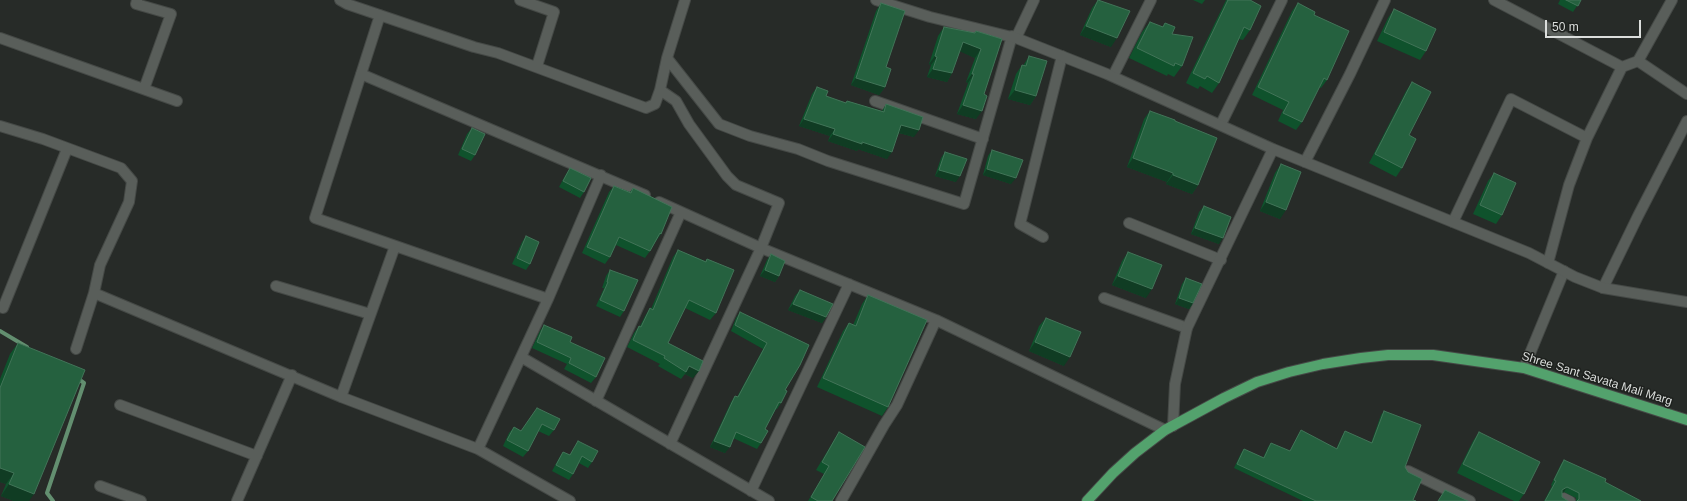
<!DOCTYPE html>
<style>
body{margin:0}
#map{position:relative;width:1687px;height:501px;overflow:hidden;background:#272b28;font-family:Helvetica,sans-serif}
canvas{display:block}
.scale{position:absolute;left:1545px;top:20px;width:96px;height:18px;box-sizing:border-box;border:2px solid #dbdedc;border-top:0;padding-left:5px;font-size:12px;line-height:14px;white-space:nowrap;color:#dbdedc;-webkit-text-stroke:3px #1e211e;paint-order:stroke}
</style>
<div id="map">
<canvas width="1687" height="501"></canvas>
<div class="scale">50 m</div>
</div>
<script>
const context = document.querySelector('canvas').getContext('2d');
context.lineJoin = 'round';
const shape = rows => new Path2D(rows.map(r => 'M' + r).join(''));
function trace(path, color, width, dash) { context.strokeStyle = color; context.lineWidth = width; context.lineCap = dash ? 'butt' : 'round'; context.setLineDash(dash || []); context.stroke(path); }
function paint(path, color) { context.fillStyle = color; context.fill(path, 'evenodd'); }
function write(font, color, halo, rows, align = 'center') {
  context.font = font + ' Helvetica,sans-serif'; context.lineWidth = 3; context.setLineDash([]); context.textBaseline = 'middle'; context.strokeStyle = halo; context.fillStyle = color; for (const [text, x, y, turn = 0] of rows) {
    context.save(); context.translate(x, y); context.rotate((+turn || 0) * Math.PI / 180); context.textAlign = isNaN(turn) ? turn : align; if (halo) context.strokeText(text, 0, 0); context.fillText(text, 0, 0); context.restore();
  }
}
const stream = shape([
 [0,331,27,347],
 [53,501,47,493,84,383,77,378]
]);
const minor = shape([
 [137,0,136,4,171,14,144,89],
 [340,0,347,4,474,47,498,53,646,108,655,104,660,90,667,58,719,124,750,136,798,149,828,161,964,204,1012,36],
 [520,0,554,12,537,66],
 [1494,0,1622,67,1587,138,1569,185,1548,263],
 [380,15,315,218,548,299],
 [0,38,177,101],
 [1016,38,1034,0],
 [667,58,685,0],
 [1638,61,1687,94],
 [1622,67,1638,61,1672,0],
 [361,74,645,195],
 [1113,76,1151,0],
 [660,90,676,101,689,124,727,176,736,185,779,203,761,248,670,444],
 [875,101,983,139],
 [1221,124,1282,0],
 [0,126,43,139,121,168,132,181,129,202,100,265,94,293,341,397,478,449,570,501],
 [1305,162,1350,74,1385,0],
 [659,202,761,248,936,320,1165,430],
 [1453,222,1511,99,1587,138],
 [1129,223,1221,260],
 [1043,237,1020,224,1062,56],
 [276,286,370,314],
 [1603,288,1638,216,1687,121],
 [1104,298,1187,328],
 [3,308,67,149],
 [76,349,94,293],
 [521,357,769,501],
 [1524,368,1564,271],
 [341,397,395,246],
 [596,401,681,212],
 [120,405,257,456],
 [478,449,548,299,601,175],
 [1408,471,1470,501],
 [100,486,141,501],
 [751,491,849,284],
 [1564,498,1570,501],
 [237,501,292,375],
 [841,501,884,425,897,405,936,320]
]);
const tertiary = shape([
 [876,0,930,17,1016,38,1107,74,1273,149,1529,253,1575,277,1603,288,1687,302],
 [1173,426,1175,384,1187,328,1273,149]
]);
const primary = shape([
 [1087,501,1113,473,1135,453,1165,430,1224,398,1257,382,1289,372,1323,364,1361,358,1388,355,1433,355,1524,368,1687,420]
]);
const wall = shape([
 [1098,0,1111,47,1080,35,1092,8],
 [1193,0,1205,0,1202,4],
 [1226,0,1250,0,1250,30,1243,40,1239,39,1219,83,1212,93,1200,86,1198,89,1186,83],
 [1560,0,1581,0,1573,12,1558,4],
 [881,3,886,67,885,87,879,95,851,85,876,11],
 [1298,3,1314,15,1327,80,1321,88,1319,87,1302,122,1296,130,1278,121,1283,110,1252,95,1292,11],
 [1394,9,1426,51,1420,60,1377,41,1388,18],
 [1150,22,1162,27,1165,23,1172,34,1182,66,1174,77,1168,74,1167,76,1129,58,1142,32],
 [944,27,974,33,976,31,1002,39,976,119,957,114,968,83,966,82,975,58,960,51,952,73,947,82,927,77,931,65,929,64,938,36],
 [1029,56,1036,96,1030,105,1008,99,1016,74,1022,65,1023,66],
 [1412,82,1409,135,1402,168,1396,177,1369,163,1406,91],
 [817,87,826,96,845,103,847,101,882,111,886,104,914,137,899,133,887,159,858,149,857,151,828,141,830,136,799,126,812,94],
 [1150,111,1175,121,1198,185,1192,194,1166,184,1167,182,1127,167,1144,119],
 [472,128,475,155,471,161,458,155,467,134],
 [992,150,1011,184,983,175,988,156],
 [945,152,956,182,935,176,941,158],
 [1281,164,1280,219,1260,211,1275,173],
 [570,168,584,192,580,198,559,187,566,174],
 [1494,173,1502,215,1496,224,1473,214,1488,181],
 [614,186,630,192,633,188,661,234,656,241,650,251,645,258,616,245,610,257,605,264,582,253,609,192],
 [1204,206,1219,244,1191,234,1199,212],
 [526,236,530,264,526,270,512,264,522,242],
 [678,250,705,261,707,259,716,313,710,320,685,308,668,343,693,378,685,374,681,379,658,366,660,364,627,347,634,333,639,326,640,326,645,316,650,308,651,309,673,257],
 [1128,252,1146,298,1112,285,1122,261],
 [771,254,779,276,775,282,760,276,767,260],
 [610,270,624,311,620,317,596,306,604,288,602,288,606,276],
 [1186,278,1193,303,1189,309,1175,304,1182,284],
 [800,290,826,317,822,323,788,310,795,296],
 [868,295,888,407,882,416,817,387,843,331,849,323,853,325,862,304],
 [740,312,809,345,785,390,781,403,777,409,776,409,765,429,761,443,757,449,733,438,725,453,710,447,731,402,735,396,737,397,763,349,731,331,736,318],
 [1046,318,1064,366,1029,351,1039,326],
 [544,325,570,342,596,377,591,383,564,369,567,364,532,348,540,331],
 [18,343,29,501,14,501,1,496,6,484,0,482,0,379,10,354],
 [1384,411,1405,467,1413,500,1416,501,1303,501,1234,468,1241,453,1244,449,1263,458,1268,447,1271,443,1290,451,1298,435,1301,430,1336,449,1342,436,1345,431,1371,443,1381,415],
 [560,419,554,430,549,436,538,431,528,451,523,457,503,446,509,433,514,427,521,431],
 [839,432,832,501,808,501,824,474,816,470,834,440],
 [1479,432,1524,494,1519,501,1514,501,1457,473,1473,441],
 [578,441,592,462,588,468,579,463,573,474,569,480,552,471,559,458,563,452,570,455],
 [1564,460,1605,482,1641,501,1576,501,1576,498,1564,492,1562,493,1562,497,1568,501,1544,501,1552,486,1551,485,1561,464]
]);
const shadedWall = shape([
 [1086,26,1117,38,1111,47,1080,35],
 [963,42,981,49,975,58,957,50],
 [935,56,937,57,931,65,929,64],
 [933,69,952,73,947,82,927,77],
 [972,74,974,74,968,83,966,82],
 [856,78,885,87,879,95,851,85],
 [1015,90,1036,96,1030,105,1008,99],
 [963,105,982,111,976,119,957,114],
 [804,119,835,129,830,136,799,126],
 [901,125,919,130,914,137,896,132],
 [833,134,862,142,892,152,887,159,858,149,857,151,828,141],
 [1133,158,1173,173,1167,182,1127,167],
 [987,169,1016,178,1011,184,983,175],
 [939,170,960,176,956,182,935,176],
 [1173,175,1198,185,1192,194,1166,184],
 [1266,202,1286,210,1280,219,1260,211],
 [1195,228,1223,238,1219,244,1191,234],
 [765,270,779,276,775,282,760,276],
 [1118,276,1152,289,1146,298,1112,285],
 [1179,298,1193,303,1189,309,1175,304],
 [793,304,826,317,822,323,788,310],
 [1035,342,1070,357,1064,366,1029,351],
 [689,366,699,371,693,378,685,374],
 [714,441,730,447,725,453,710,447],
 [0,468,14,473,6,484,0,482],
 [9,484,34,494,29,501,14,501,1,496],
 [1567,487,1564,492,1558,495,1562,490]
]);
const building = shape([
 [1098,0,1130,11,1117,38,1086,26,1098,0],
 [1228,0,1250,0,1261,6,1250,30,1244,27,1219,83,1207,76,1205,79,1193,73,1228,0],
 [1566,0,1581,0,1578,6,1566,0],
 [881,3,905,11,886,67,891,69,885,87,856,78,881,3],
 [1298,3,1315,12,1314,15,1349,31,1327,80,1324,78,1302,122,1283,113,1289,102,1258,87,1298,3],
 [1394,9,1436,29,1426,51,1384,32,1394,9],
 [1150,22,1163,27,1165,23,1175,27,1172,34,1193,37,1182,66,1175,63,1174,66,1137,48,1150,22],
 [944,27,975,33,976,31,1002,39,984,94,987,96,982,111,963,105,974,74,972,74,981,49,963,42,952,73,933,69,937,57,935,56,944,27],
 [1029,56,1047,61,1036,96,1015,90,1022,65,1026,66,1029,56],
 [1412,82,1431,92,1409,135,1416,139,1402,168,1375,154,1412,82],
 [817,87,828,91,826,96,846,103,847,101,884,112,886,104,923,117,919,130,901,125,892,152,862,142,862,144,833,134,835,129,804,119,817,87],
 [1150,111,1175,120,1175,121,1217,138,1198,185,1173,175,1173,173,1133,158,1150,111],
 [472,128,485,134,475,155,462,149,472,128],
 [992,150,1023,160,1016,178,987,169,992,150],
 [945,152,967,159,960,176,939,170,945,152],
 [1281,164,1301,172,1286,210,1266,202,1281,164],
 [570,168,591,178,584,192,563,181,570,168],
 [1494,173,1516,183,1502,215,1480,205,1494,173],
 [614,186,631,193,633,188,672,207,661,234,660,233,650,251,619,237,610,257,587,247,614,186],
 [1204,206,1231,217,1223,238,1195,228,1204,206],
 [526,236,539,242,530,264,517,258,526,236],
 [678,250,706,262,707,259,734,270,716,313,689,300,668,343,703,361,699,371,689,366,686,372,664,358,665,356,633,340,639,326,641,327,650,308,653,310,678,250],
 [1128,252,1162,265,1152,289,1118,276,1128,252],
 [771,254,785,261,779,276,765,270,771,254],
 [610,270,638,280,624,311,600,300,608,282,607,282,610,270],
 [1186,278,1202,284,1193,303,1179,298,1186,278],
 [800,290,833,304,826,317,793,304,800,290],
 [868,295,927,320,888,407,823,378,849,323,856,326,868,295],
 [740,312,809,345,800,365,785,390,787,391,781,403,779,402,765,429,768,431,761,443,736,432,730,447,714,441,735,396,738,397,767,343,735,325,740,312],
 [1046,318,1081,332,1070,357,1035,342,1046,318],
 [544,325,572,337,570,342,605,358,596,377,569,363,571,358,537,342,544,325],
 [18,343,85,370,34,494,9,484,14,473,0,468,0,388,18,343],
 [537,408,560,419,554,430,542,424,528,451,507,440,514,427,521,431,537,408],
 [1384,411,1421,425,1405,467,1408,472,1422,479,1413,500,1416,501,1316,501,1237,464,1244,449,1264,458,1271,443,1290,451,1301,430,1337,449,1345,431,1372,443,1384,411],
 [839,432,865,447,832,501,818,501,811,497,829,466,822,462,839,432],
 [1479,432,1540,462,1524,494,1463,464,1479,432],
 [578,441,598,451,592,462,582,456,573,474,556,465,563,452,570,455,578,441],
 [1564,460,1606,479,1605,482,1641,501,1577,501,1579,499,1579,493,1567,487,1562,490,1562,497,1568,501,1545,501,1556,481,1554,480,1564,460],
 [1445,490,1468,501,1438,501,1445,490]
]);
const streetNames = [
 ["Shree Sant Savata Mali Marg",1597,379,17]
];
trace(stream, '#638f70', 4);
trace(minor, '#454946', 12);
trace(tertiary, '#454946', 12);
trace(primary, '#454946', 12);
trace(minor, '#595e5a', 10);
trace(tertiary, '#595e5a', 10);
trace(primary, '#53a26d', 10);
paint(wall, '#0f522c');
paint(shadedWall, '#103c23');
paint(building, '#25613f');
trace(building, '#427458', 1);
write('12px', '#dbdedc', '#1e211e', streetNames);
</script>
